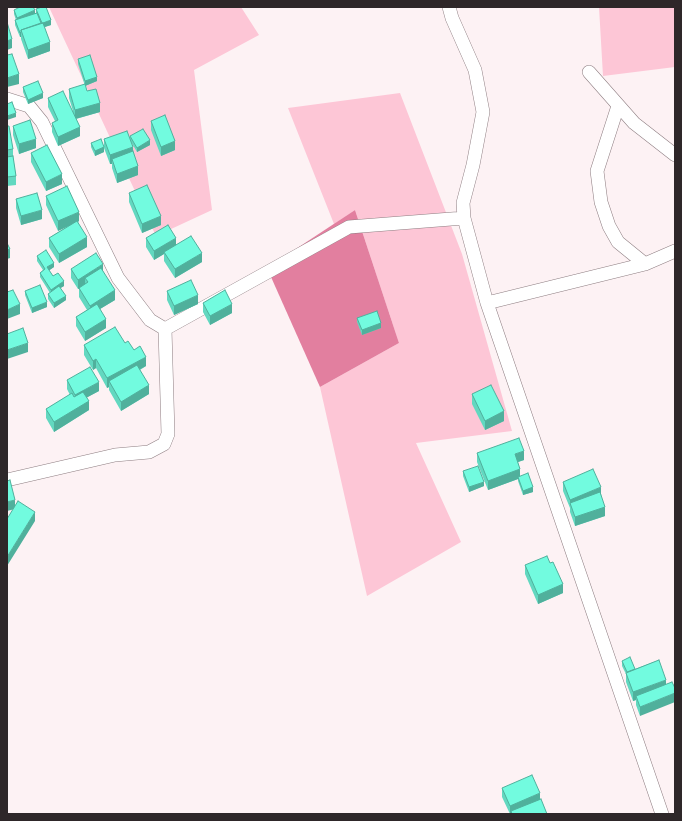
<!DOCTYPE html>
<style>
body{margin:0}
#map{position:relative;width:682px;height:821px;overflow:hidden;background:#fdf2f4;font-family:"Crimson Pro",serif}
canvas{display:block}
.frame{position:absolute;inset:0;border:8px solid #2e2729;pointer-events:none}
</style>
<div id="map">
<canvas width="682" height="821"></canvas>
<div class="frame"></div>
</div>
<script>
const context = document.querySelector('canvas').getContext('2d');
context.lineJoin = 'round';
function paint(path, color) { context.fillStyle = color; context.fill(path, 'evenodd'); }
const shape = rows => new Path2D(rows.map(r => 'M' + r).join(''));
function trace(path, color, width, dash) { context.strokeStyle = color; context.lineWidth = width; context.lineCap = dash ? 'butt' : 'round'; context.setLineDash(dash || []); context.stroke(path); }
const green = shape([
 [49,7,241,7,259,35,194,70,212,210,156,236],
 [599,7,675,7,675,67,603,76],
 [400,93,462,254,512,431,416,443,461,542,367,596,320,387,399,343,355,210,334,224,288,108]
]);
const water = shape([
 [355,210,399,343,320,387,267,268]
]);
const street = shape([
 [449,7,452,18,475,70,483,112,473,165,463,203,464,218,487,303,662,814],
 [589,72,634,123,675,155],
 [7,99,29,106,42,122,118,278,150,320,165,329,349,227,464,218],
 [618,106,597,171,601,202,609,226,618,242,645,264],
 [487,303,645,264,675,251],
 [7,480,115,455,149,452,164,444,168,434,165,329]
]);
const wall = shape([
 [36,9,51,25,44,27,50,51,28,59,21,39,21,37,20,37,15,25,15,20,16,20,14,14,14,10,35,13,36,13],
 [78,59,97,81,85,86,78,64],
 [23,87,43,98,28,104,23,92],
 [69,89,87,91,100,112,76,119,80,136,58,146,52,132,52,123,55,121,48,107,48,98,73,111,69,98],
 [151,121,175,150,161,156,151,130],
 [7,126,13,149,13,157,16,176,16,185,7,186],
 [13,126,36,148,19,154,13,135],
 [130,136,150,145,137,152,130,140],
 [104,139,133,152,138,175,117,183,112,168,112,164,110,164,104,148,104,152,95,156,91,147,91,143,104,147],
 [31,153,62,184,46,191,31,162],
 [129,193,161,225,142,233,129,202],
 [46,196,79,221,78,222,87,247,59,263,49,247,49,238,68,226,58,231,46,205],
 [16,199,42,219,21,225,16,208],
 [146,238,176,245,202,262,175,278,164,261,164,254,154,260,146,247],
 [37,256,54,267,49,270,53,276,64,286,60,288,66,300,54,308,48,299,48,294,50,293,40,277,40,273,43,270,37,261],
 [71,269,103,271,115,300,100,309,106,328,85,341,76,326,76,317,87,310,79,297,79,289,78,289,71,278],
 [25,291,47,307,32,313,25,295],
 [167,291,198,304,174,315,167,300],
 [203,303,232,313,210,325,203,312],
 [357,318,381,328,362,335,357,322],
 [125,343,134,350,146,366,140,370,149,394,121,411,109,390,109,387,107,388,96,368,93,370,84,355,84,345],
 [67,380,99,391,87,397,89,410,54,432,46,418,46,409,70,395,67,389],
 [472,394,504,421,485,430,472,404],
 [477,453,524,460,518,462,520,476,533,492,523,495,518,481,518,479,488,490,477,462],
 [463,471,484,486,469,492,463,476],
 [563,482,601,494,605,516,575,526,570,512,570,508,563,491],
 [525,565,563,593,538,604,525,574],
 [659,660,640,716,636,705,636,700,633,701,626,682,626,674,622,666,622,661,635,669],
 [502,788,540,799,547,814,510,814,502,797]
]);
const shadedWall = shape([
 [35,10,35,15,17,22,17,18],
 [51,20,51,25,42,28,42,23],
 [21,32,21,37,20,37,20,33],
 [12,39,12,48,7,50,7,41],
 [50,42,50,51,28,59,28,50],
 [19,74,19,84,7,87,7,78],
 [97,77,97,81,85,86,85,81],
 [43,93,43,98,28,104,28,100],
 [100,103,100,112,75,119,75,110],
 [16,113,16,117,7,120,7,116],
 [80,127,80,136,58,146,58,137],
 [36,139,36,148,19,154,19,144],
 [150,140,150,145,137,152,137,148],
 [175,141,175,150,161,156,161,147],
 [104,147,104,152,95,156,95,151],
 [133,147,133,156,112,159,112,164,110,164,110,155],
 [138,166,138,175,117,183,117,174],
 [62,174,62,184,46,191,46,182],
 [42,210,42,219,21,225,21,216],
 [79,212,79,221,58,231,58,221],
 [161,216,161,225,142,233,142,224],
 [87,237,87,247,59,263,59,254],
 [176,238,176,247,164,252,164,254,154,260,154,251],
 [10,249,10,258,7,259,7,250],
 [202,253,202,262,175,278,175,269],
 [54,263,54,267,47,272,47,267],
 [103,264,103,273,85,278,85,285,78,289,78,280],
 [64,281,64,286,51,294,51,290],
 [115,290,115,300,90,315,90,306],
 [198,295,198,304,174,315,174,306],
 [66,296,66,300,54,308,54,303],
 [47,302,47,307,32,313,32,308],
 [20,304,20,314,7,319,7,310],
 [232,304,232,313,210,325,210,316],
 [106,319,106,328,85,341,85,332],
 [381,323,381,328,362,335,362,330],
 [28,343,28,352,7,359,7,350],
 [146,357,146,366,111,385,109,381,109,387,107,388,107,378],
 [96,359,96,368,93,370,93,361],
 [99,382,99,391,75,404,75,395],
 [149,385,149,394,121,411,121,402],
 [89,401,89,410,54,432,54,422],
 [504,411,504,421,485,430,485,421],
 [524,451,524,460,515,463,515,454],
 [520,469,520,478,518,477,518,479,488,490,488,481],
 [484,482,484,486,469,492,469,487],
 [533,487,533,492,523,495,523,491],
 [601,487,601,497,570,505,570,500],
 [15,500,15,509,7,511,7,502],
 [605,507,605,516,575,526,575,517],
 [35,512,35,521,7,566,7,557],
 [563,584,563,593,538,604,538,595],
 [666,680,666,689,636,696,636,700,633,701,633,692],
 [675,693,675,702,640,716,640,707],
 [540,793,540,802,511,811,511,814,510,814,510,806]
]);
const building = shape([
 [20,7,33,7,35,10,17,18,14,10,20,7],
 [42,7,46,7,51,20,43,23,42,23,36,9,42,7],
 [37,13,41,23,21,30,21,32,20,33,15,20,37,13],
 [7,22,12,39,7,41,7,22],
 [43,23,50,42,28,50,21,30,43,23],
 [12,54,19,74,7,78,7,55,12,54],
 [90,55,97,77,85,81,78,59,90,55],
 [38,81,43,93,28,100,23,87,38,81],
 [85,84,87,91,96,89,100,103,75,110,69,89,85,84],
 [63,91,80,127,58,137,52,123,58,120,48,98,63,91],
 [12,102,16,113,7,116,7,104,12,102],
 [165,115,175,141,161,147,151,121,165,115],
 [30,120,36,139,19,144,13,126,30,120],
 [7,126,9,126,13,149,7,150,7,126],
 [143,129,150,140,137,148,130,136,143,129],
 [127,131,133,147,110,155,104,139,127,131],
 [101,139,104,147,95,151,91,143,101,139],
 [47,145,62,174,46,182,31,153,47,145],
 [133,151,138,166,117,174,112,159,133,151],
 [13,156,16,176,7,177,7,157,13,156],
 [147,185,161,216,142,224,129,193,147,185],
 [67,186,79,212,58,221,46,196,67,186],
 [37,193,42,210,21,216,16,199,37,193],
 [77,221,87,237,59,254,49,238,77,221],
 [168,225,176,238,154,251,146,238,168,225],
 [191,236,202,253,175,269,164,252,191,236],
 [7,243,10,249,7,250,7,243],
 [46,250,54,263,47,267,53,276,58,273,64,281,51,290,40,273,45,269,37,256,46,250],
 [96,253,103,264,78,280,71,269,96,253],
 [101,268,115,290,90,306,79,288,88,282,85,278,101,268],
 [191,280,198,295,174,306,167,291,191,280],
 [40,285,47,302,32,308,25,291,40,285],
 [59,286,66,296,54,303,48,294,59,286],
 [13,290,20,304,7,310,7,292,13,290],
 [225,290,232,304,210,316,203,303,225,290],
 [97,304,106,319,85,332,76,317,97,304],
 [377,311,381,323,362,330,357,318,377,311],
 [115,327,125,343,128,341,134,350,140,346,146,357,107,378,96,359,93,361,84,345,115,327],
 [23,328,28,343,7,350,7,334,23,328],
 [137,365,149,385,121,402,109,381,137,365],
 [90,367,99,382,75,395,67,380,90,367],
 [491,385,504,411,485,421,472,394,491,385],
 [83,392,89,401,54,422,46,409,72,393,74,397,83,392],
 [519,438,524,451,515,454,520,469,488,481,477,453,519,438],
 [478,466,484,482,469,487,463,471,478,466],
 [593,469,601,487,570,500,563,482,593,469],
 [528,473,533,487,523,491,518,477,528,473],
 [10,480,15,500,7,502,7,481,10,480],
 [600,492,605,507,575,517,570,503,600,492],
 [18,501,35,512,7,557,7,519,18,501],
 [547,556,550,563,553,562,563,584,538,595,525,565,547,556],
 [630,657,635,669,627,672,622,661,630,657],
 [659,660,666,680,633,692,626,673,659,660],
 [672,682,675,688,675,693,640,707,636,696,672,682],
 [532,775,540,793,510,806,502,788,532,775],
 [541,799,547,814,512,814,511,811,541,799]
]);
paint(green, '#fdc6d6');
paint(water, '#e27f9f');
trace(street, '#8e7e82', 14);
trace(street, '#fff', 13);
paint(wall, '#62d8c0');
paint(shadedWall, '#50b09c');
paint(building, '#72fbdf');
trace(building, '#50b09c', 1);
</script>
